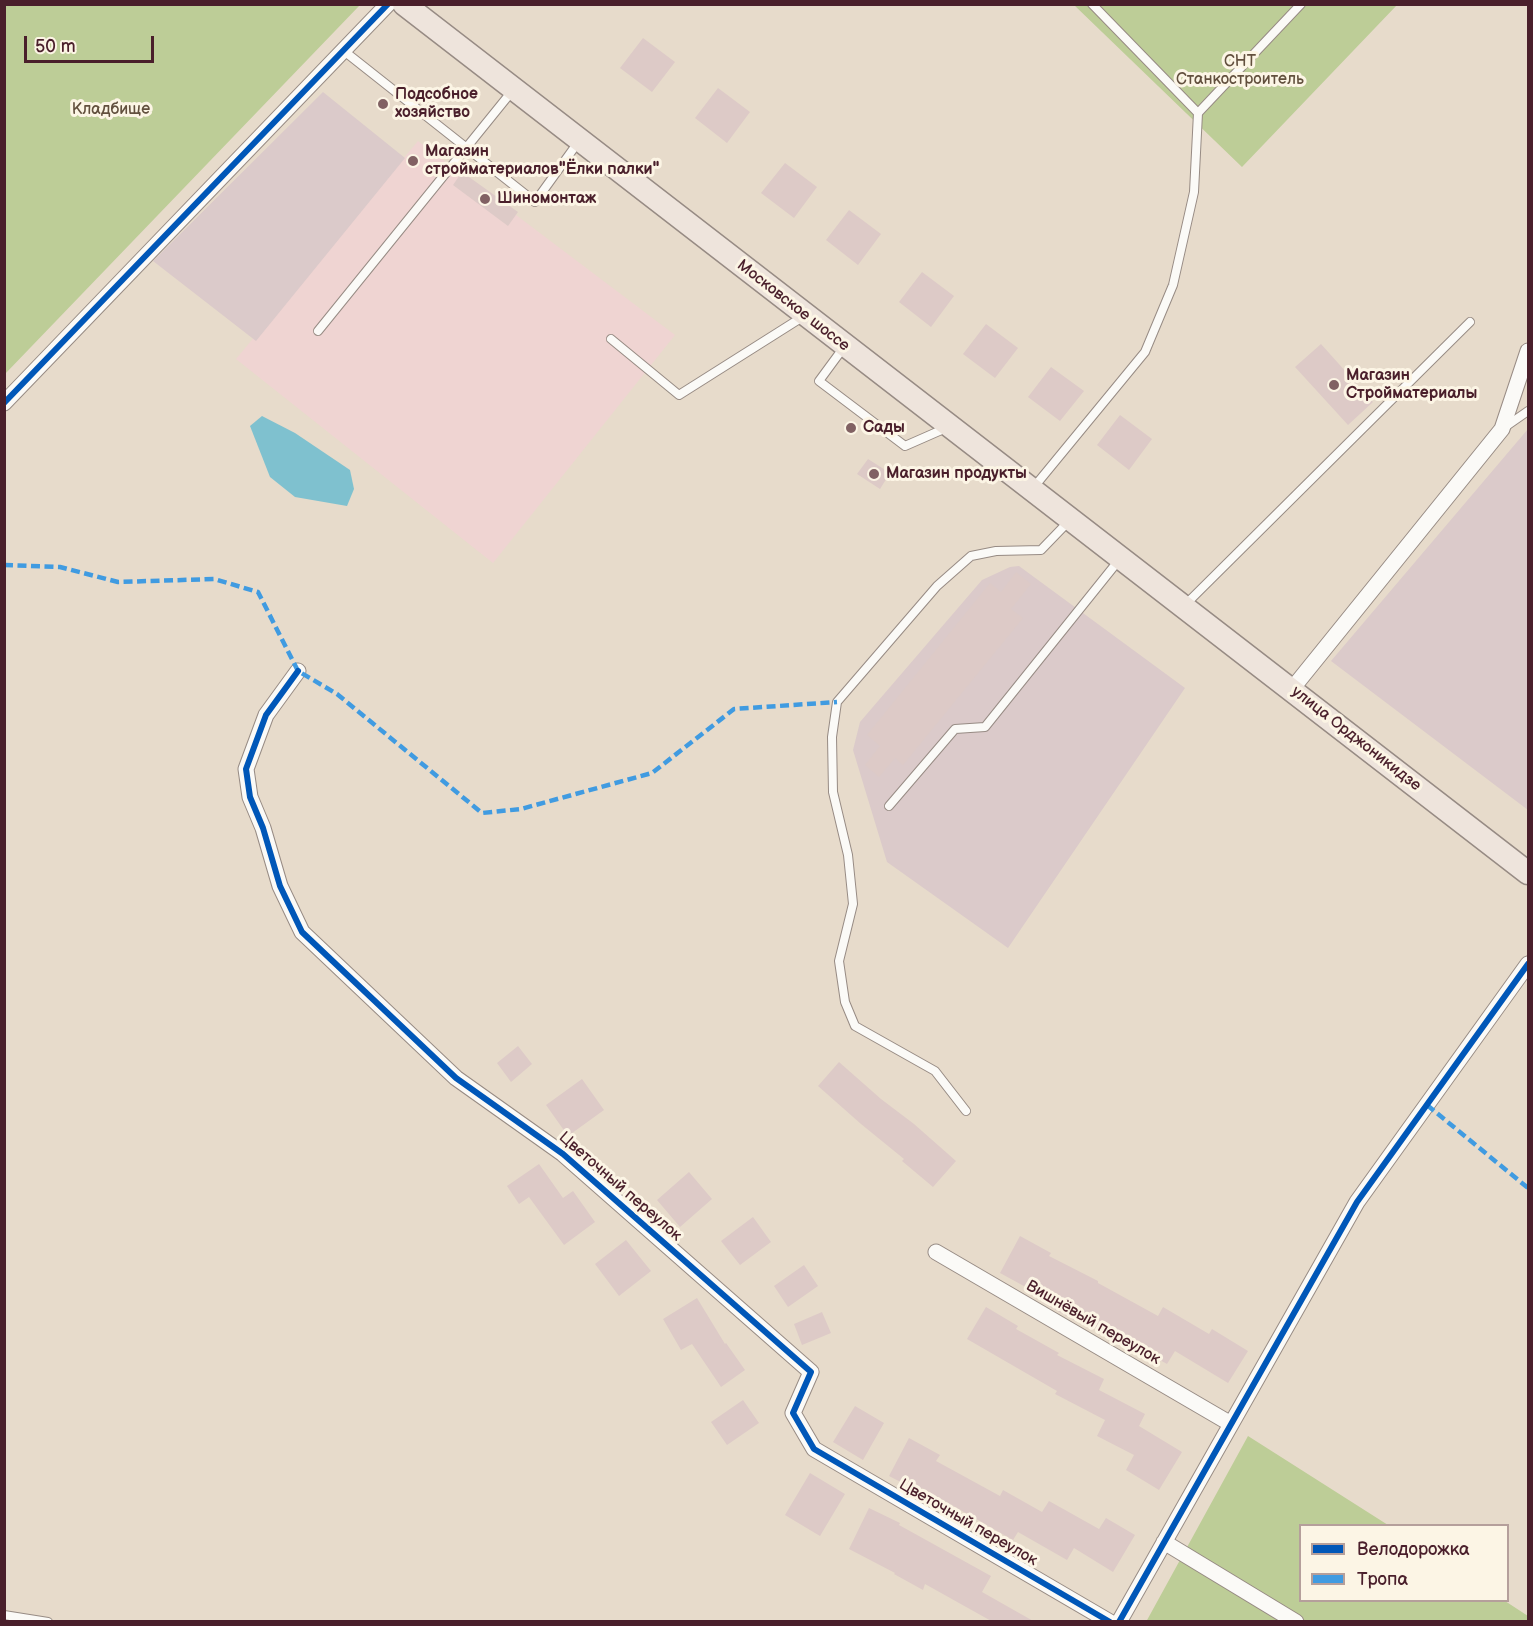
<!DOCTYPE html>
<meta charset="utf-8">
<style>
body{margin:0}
#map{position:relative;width:1533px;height:1626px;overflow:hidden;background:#e7dbcb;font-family:"Balsamiq Sans",sans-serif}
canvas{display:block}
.frame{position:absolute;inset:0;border:6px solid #4a1f2b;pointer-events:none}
.legend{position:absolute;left:1299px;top:1524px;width:210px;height:78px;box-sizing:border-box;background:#fcf5e5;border:2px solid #b59f9b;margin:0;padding:8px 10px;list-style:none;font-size:18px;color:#4a1f2b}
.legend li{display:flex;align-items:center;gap:12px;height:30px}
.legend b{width:30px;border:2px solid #b59f9b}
.scale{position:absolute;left:24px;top:36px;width:130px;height:27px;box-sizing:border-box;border:3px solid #4a1f2b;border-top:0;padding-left:8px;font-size:18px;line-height:21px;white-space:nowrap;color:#4a1f2b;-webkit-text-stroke:4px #fcf5e5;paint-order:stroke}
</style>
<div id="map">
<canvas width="1533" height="1626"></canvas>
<div class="frame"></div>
<ul class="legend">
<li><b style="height:8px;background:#0057b8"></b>Велодорожка</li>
<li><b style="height:8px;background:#409be1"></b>Тропа</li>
</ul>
<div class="scale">50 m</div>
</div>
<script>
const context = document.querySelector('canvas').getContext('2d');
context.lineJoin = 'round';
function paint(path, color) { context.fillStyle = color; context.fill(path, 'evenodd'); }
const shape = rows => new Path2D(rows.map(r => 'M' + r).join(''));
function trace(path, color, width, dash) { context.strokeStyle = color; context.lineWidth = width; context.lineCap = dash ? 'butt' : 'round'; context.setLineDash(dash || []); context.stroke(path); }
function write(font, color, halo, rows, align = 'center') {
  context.font = font + ' "Balsamiq Sans",sans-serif'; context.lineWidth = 6; context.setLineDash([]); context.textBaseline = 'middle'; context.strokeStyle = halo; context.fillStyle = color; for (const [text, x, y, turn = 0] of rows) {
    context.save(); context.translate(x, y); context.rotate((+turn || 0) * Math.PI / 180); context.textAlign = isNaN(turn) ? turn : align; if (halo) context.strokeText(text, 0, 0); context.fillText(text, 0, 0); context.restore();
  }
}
const built = shape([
 [418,141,675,335,493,563,236,359]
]);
const industrial = shape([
 [323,92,405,158,256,341,153,261],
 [1528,429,1528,810,1331,661],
 [1019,566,1185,688,1008,948,887,862,853,750,860,722,982,580,1010,567]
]);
const green = shape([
 [5,4,360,5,5,374,4,5],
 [1074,5,1397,5,1242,167],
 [1248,1436,1388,1525,1300,1526,1300,1600,1505,1601,1528,1616,1528,1622,1146,1622]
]);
const water = shape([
 [262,416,295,433,350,470,354,489,347,506,295,497,270,477,250,426]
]);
const building = shape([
 [643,38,675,62,652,92,620,68],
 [718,88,750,112,727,143,695,118],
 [785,163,817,187,794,218,761,193],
 [462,172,518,212,508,226,453,185],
 [849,210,881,234,858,265,826,240],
 [922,272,954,296,931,327,899,302],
 [986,324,1018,348,995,378,963,354],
 [1321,344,1373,402,1348,425,1295,367],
 [1051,367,1084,391,1060,421,1028,397],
 [1120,415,1152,439,1129,470,1097,445],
 [868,459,890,473,880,489,857,474],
 [1016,572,1031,584,1011,609,1023,618,903,765,895,758,879,777,865,765,880,746,867,735,990,583,1001,592],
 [518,1046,532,1064,511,1082,497,1063],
 [839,1062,881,1099,914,1124,956,1161,933,1187,902,1161,904,1159,861,1124,818,1086],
 [582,1079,604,1110,568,1136,546,1105],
 [539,1164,563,1198,573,1191,595,1222,564,1245,529,1197,519,1204,507,1186],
 [689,1172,712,1199,680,1227,657,1200],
 [753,1217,771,1242,740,1265,721,1241],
 [1020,1236,1051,1253,1049,1256,1098,1281,1098,1283,1158,1316,1163,1307,1209,1334,1212,1329,1248,1351,1228,1383,1175,1351,1167,1364,1128,1342,1126,1345,1079,1319,1077,1322,1042,1302,1044,1297,1000,1273],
 [626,1240,651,1271,619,1296,595,1264],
 [804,1265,818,1286,788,1307,774,1286],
 [697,1298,725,1344,726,1343,745,1370,721,1387,692,1344,681,1350,663,1319],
 [986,1307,1018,1326,1016,1329,1059,1353,1057,1355,1104,1379,1099,1390,1145,1414,1139,1426,1182,1452,1159,1490,1126,1470,1134,1455,1097,1436,1105,1420,1055,1394,1057,1391,967,1339],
 [822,1312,831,1333,802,1345,794,1324],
 [743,1400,759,1423,727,1445,711,1422],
 [855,1406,884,1423,863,1460,833,1442],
 [909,1438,940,1455,936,1461,1000,1496,1003,1490,1042,1512,1049,1501,1099,1529,1106,1518,1135,1535,1113,1572,1074,1548,1067,1560,1018,1532,1013,1540,922,1488,920,1492,889,1476],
 [810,1473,845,1494,820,1536,785,1515],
 [869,1508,900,1523,899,1525,991,1576,982,1592,1035,1622,993,1622,925,1584,923,1590,894,1574,895,1573,849,1549]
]);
const service = shape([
 [1092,4,1198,113],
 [344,51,535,202,579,141],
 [318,331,513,90],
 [611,339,679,395,804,316],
 [844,347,819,381,905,446,946,428],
 [1505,427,1528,411],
 [1034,487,1145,352,1173,285,1194,192,1198,113,1301,4],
 [1186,604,1470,322],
 [889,806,955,729,985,727,1119,560],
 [966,1111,935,1071,855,1026,845,1002,839,961,853,904,848,855,833,792,832,737,837,702,937,586,971,556,996,551,1041,550,1069,521],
 [4,1615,48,1622]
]);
const minor = shape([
 [4,403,388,4],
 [298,671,266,715,246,769,250,797,263,828,280,886,302,932,456,1078,563,1154,811,1372,793,1413,814,1449,1110,1622],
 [1292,689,1502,429,1528,351],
 [936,1252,1231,1424],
 [1164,1542,1296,1622],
 [1119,1622,1357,1202,1528,964]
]);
const primary = shape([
 [404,4,1528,873]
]);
const quiet = shape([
 [4,565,60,567,118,582,214,579,258,592,298,671,337,694,482,813,521,809,652,773,734,709,837,702],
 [1427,1105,1528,1188]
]);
const cycleway = shape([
 [4,403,388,4],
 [298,671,266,715,246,769,250,797,263,828,280,886,302,932,456,1078,563,1154,811,1372,793,1413,814,1449,1110,1622],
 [1119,1622,1357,1202,1528,964]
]);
const markers = [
 [383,104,6,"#816163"],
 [413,161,6,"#816163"],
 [485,199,6,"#816163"],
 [1334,385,6,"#816163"],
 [851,428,6,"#816163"],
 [874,474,6,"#816163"]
];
const parkNames = [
 ["СНТ",1240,62],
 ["Станкостроитель",1240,80],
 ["Кладбище",111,110]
];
const poiNames = [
 ["Подсобное",395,95],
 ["хозяйство",395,113],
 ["Магазин",425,152],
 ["стройматериалов\"Ёлки палки\"",425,170],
 ["Шиномонтаж",497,199],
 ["Магазин",1346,376],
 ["Стройматериалы",1346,394],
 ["Сады",863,428],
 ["Магазин продукты",886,474]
];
const streetNames = [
 ["Московское шоссе",793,306,38],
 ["улица Орджоникидзе",1356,739,38],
 ["Цветочный переулок",620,1187,41],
 ["Вишнёвый переулок",1093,1323,30],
 ["Цветочный переулок",968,1523,30]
];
paint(built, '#efd4d2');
paint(industrial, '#dbcaca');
paint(green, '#bdcd97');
paint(water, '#7fc1cf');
paint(building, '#ddcac7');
trace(service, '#978b84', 10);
trace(minor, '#978b84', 17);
trace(primary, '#978b84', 25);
trace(service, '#fbfaf7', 8);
trace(minor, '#fbfaf7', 15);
trace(primary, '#eee4dc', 22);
trace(quiet, '#409be1', 4.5, [9, 4.5]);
trace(cycleway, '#0057b8', 6);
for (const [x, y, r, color] of markers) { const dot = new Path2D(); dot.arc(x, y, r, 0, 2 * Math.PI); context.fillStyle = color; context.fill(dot); trace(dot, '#fcf5e5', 2); }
write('16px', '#62503e', '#fcf5e5', parkNames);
write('bold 16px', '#4a1f2b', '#fcf5e5', poiNames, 'left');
write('16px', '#4a1f2b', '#fcf5e5', streetNames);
</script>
